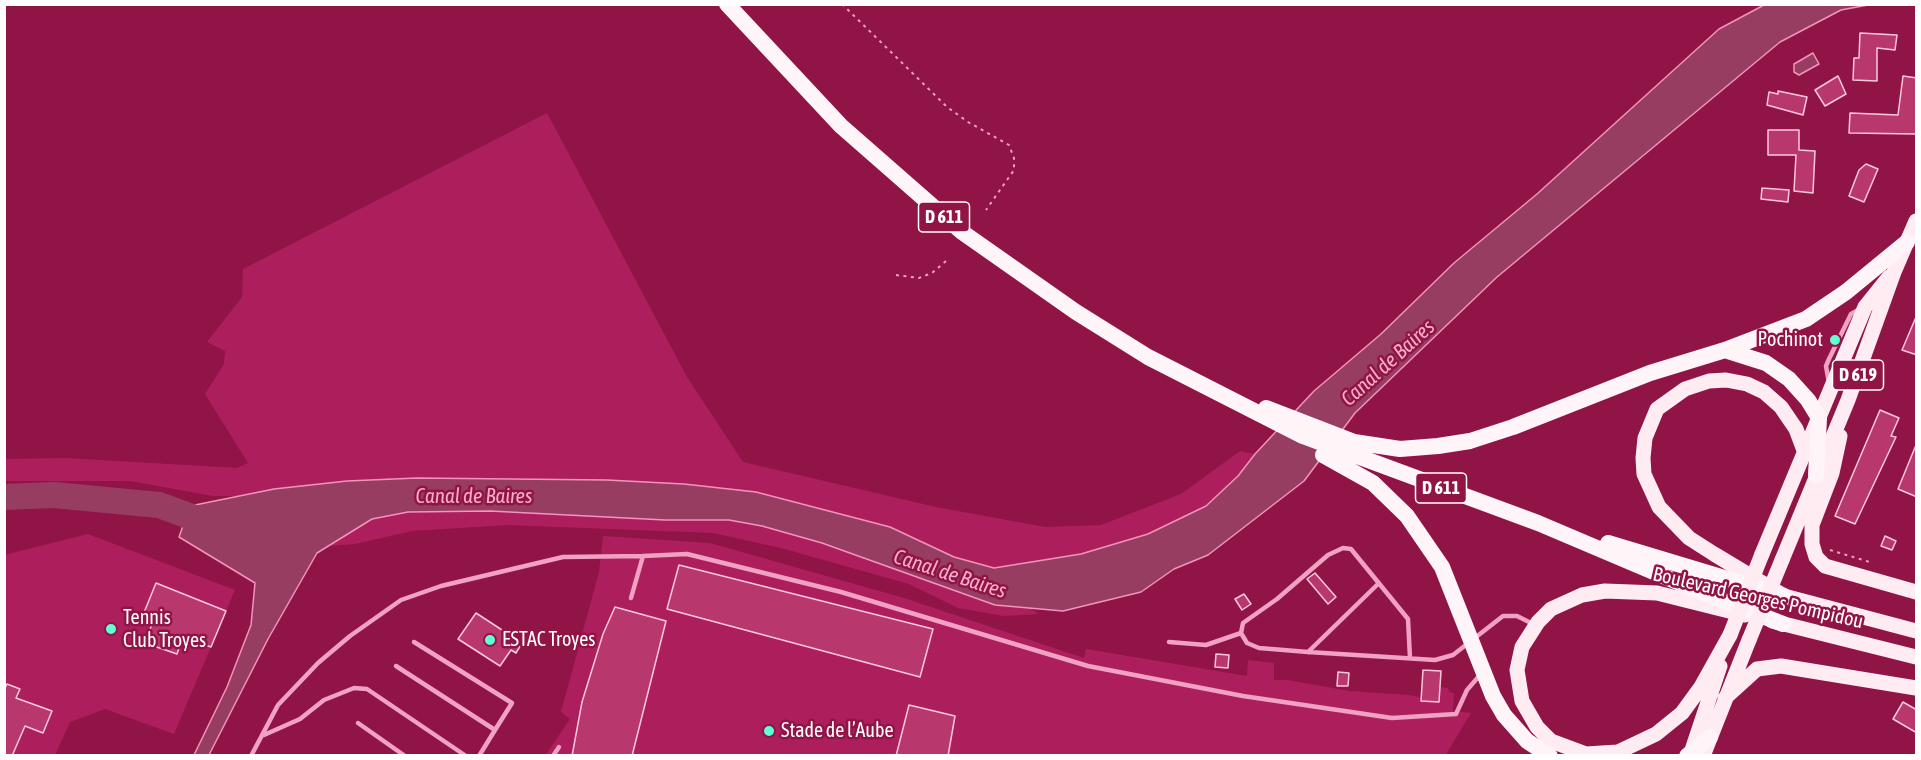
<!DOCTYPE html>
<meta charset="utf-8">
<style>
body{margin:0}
#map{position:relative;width:1921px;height:760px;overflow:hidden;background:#911447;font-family:"Asap Condensed",sans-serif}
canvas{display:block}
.frame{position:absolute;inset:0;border:6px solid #fff;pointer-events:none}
</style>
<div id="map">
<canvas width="1921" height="760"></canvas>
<div class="frame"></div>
</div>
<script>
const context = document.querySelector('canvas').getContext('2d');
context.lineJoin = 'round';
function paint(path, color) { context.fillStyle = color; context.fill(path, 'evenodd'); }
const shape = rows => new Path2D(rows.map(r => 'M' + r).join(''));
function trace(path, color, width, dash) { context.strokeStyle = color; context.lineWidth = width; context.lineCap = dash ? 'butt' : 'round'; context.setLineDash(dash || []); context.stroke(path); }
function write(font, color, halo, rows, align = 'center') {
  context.font = font + ' "Asap Condensed",sans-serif'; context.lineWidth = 5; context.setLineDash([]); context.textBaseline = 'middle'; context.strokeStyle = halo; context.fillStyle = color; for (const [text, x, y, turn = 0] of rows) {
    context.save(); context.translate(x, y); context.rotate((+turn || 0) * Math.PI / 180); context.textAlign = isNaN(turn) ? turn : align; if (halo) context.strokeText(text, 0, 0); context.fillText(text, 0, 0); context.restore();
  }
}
const green = shape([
 [547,113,687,377,743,462,936,507,1045,527,1101,525,1181,494,1240,451,1254,454,1238,476,1206,506,1148,534,1081,554,994,568,954,557,890,527,756,492,347,481,274,489,241,496,213,496,130,481,5,481,5,459,66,458,237,468,248,463,205,394,224,364,225,351,207,342,242,297,243,269],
 [490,511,665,520,728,520,762,526,822,542,995,605,1028,607,1039,614,1004,616,958,608,909,584,781,548,713,533,508,525,412,531,355,544,329,546,372,519,408,512],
 [88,534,235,590,174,734,105,709,70,722,55,755,5,755,4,555],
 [603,536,710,543,904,598,1084,658,1086,649,1247,676,1248,660,1274,663,1274,680,1288,680,1349,691,1409,695,1419,697,1420,701,1439,702,1440,687,1448,688,1449,692,1454,693,1453,711,1471,713,1445,756,545,756,570,719,561,712,599,572]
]);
const water = shape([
 [1764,5,1868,5,1841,10,1780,42,1497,277,1355,413,1304,481,1208,555,1174,569,1141,592,1063,611,995,605,822,543,762,526,729,520,665,520,490,511,408,512,372,519,317,553,268,639,209,755,194,755,227,687,251,625,255,583,179,537,190,506,274,489,347,481,417,478,607,480,684,484,756,492,890,527,954,557,994,568,1081,554,1148,534,1206,506,1238,476,1255,454,1314,391,1381,334,1454,263,1537,194,1719,29,1764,5],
 [1813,53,1819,64,1799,75,1794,72,1794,64,1813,53]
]);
const river = shape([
 [4,497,54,495,159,505,219,527]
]);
const building = shape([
 [1860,33,1897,35,1895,50,1877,48,1877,81,1853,80,1854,58,1859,58,1860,33],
 [1838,76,1846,94,1825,106,1815,90,1838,76],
 [1903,76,1917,78,1916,134,1849,133,1850,113,1898,115,1903,76],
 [1778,91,1807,97,1803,115,1767,105,1769,92,1778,94,1778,91],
 [1768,130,1799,130,1799,150,1815,151,1813,193,1794,191,1796,155,1768,155,1768,130],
 [1866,164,1878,169,1864,202,1849,196,1859,170,1866,164],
 [1762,188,1789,190,1788,202,1761,199,1762,188],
 [1916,317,1917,317,1917,355,1902,350,1916,317],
 [1880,410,1899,418,1891,436,1896,437,1855,524,1835,516,1880,410],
 [1916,445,1917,445,1917,497,1898,489,1916,445],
 [1885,536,1896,541,1892,550,1881,546,1885,536],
 [679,565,933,629,920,677,667,609,679,565],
 [1315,573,1336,597,1328,604,1307,579,1315,573],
 [156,583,226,611,211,647,199,643,197,648,181,642,177,654,145,643,152,624,141,620,156,583],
 [1244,594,1251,604,1242,610,1235,599,1244,594],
 [615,607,666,621,632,756,572,756,582,702,603,634,615,607],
 [476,613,522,643,516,653,511,650,500,666,458,639,476,613],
 [1216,654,1229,655,1228,668,1215,667,1216,654],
 [1423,670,1441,671,1439,702,1421,701,1423,670],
 [1338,672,1349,673,1348,686,1337,686,1338,672],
 [7,684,20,689,16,698,52,711,43,733,25,726,12,756,4,756,4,690,7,684],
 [1903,702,1917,710,1917,733,1893,719,1903,702],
 [909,705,955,716,948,756,896,756,909,705]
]);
const path = shape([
 [842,4,947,107,968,122,1009,145,1014,158,1014,170,986,210],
 [896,275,919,278,932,273,946,261],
 [1830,550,1873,563]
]);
const service = shape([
 [1829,383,1826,366,1829,359,1851,314,1860,309],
 [643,556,687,554,841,592,1088,666,1243,696,1392,718,1456,714,1467,690,1480,675],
 [414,642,512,703,495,730],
 [1169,642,1206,645,1241,633],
 [1308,652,1379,583],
 [1410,658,1408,619,1351,549,1343,548,1328,555,1277,599,1243,623,1241,633,1247,643,1259,648,1308,652,1435,660,1453,655,1503,616,1517,616,1533,624],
 [396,666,495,730,479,756],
 [358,723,405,756],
 [264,735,300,719,324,700,354,688,367,689,466,756],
 [251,756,278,705,318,663,350,636,401,600,441,586,563,557,643,556,631,598],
 [553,756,559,747]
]);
const primary = shape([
 [1840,436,1832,473,1812,525,1812,544,1816,557,1825,566,1916,592],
 [1805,453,1796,429,1781,407,1764,392,1747,384,1726,380,1709,381,1685,389,1657,409,1645,438,1643,458,1644,474,1659,507,1689,538,1714,554,1784,596,1916,631],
 [1762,554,1865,307,1889,277],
 [1782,560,1848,400,1894,272,1916,221],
 [1772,621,1916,657],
 [1730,635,1701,687,1682,713,1656,734,1618,752,1586,754,1551,741,1537,727,1522,701,1517,670,1522,647,1538,622,1551,609,1582,595,1605,591,1657,593,1745,615],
 [1725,698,1757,669,1781,666,1916,688],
 [1690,756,1720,666],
 [1703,756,1749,640]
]);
const trunk = shape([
 [727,4,841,126,962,232,1076,312,1148,357,1303,436,1538,523,1696,590,1783,624],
 [1725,350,1806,319,1846,292,1907,242],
 [1266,408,1354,442,1400,449,1438,446,1470,441,1513,427,1650,373,1725,350,1766,363,1789,379,1808,400,1819,418,1816,475],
 [1323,455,1373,483,1407,516,1442,567,1493,696,1504,715,1527,741,1550,756],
 [1608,543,1784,596],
 [1687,756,1710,737]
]);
const primaryBridge = shape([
 [1730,635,1762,554],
 [1749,640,1782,560]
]);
const markers = [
 [1835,340,6,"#61ffd5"],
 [111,629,6,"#61ffd5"],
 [490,640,6,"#61ffd5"],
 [769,731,6,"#61ffd5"]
];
const shields = [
 [944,217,51],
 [1858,375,51],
 [1441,488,51]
];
const shieldNames = [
 ["D 611",944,217],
 ["D 619",1858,375],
 ["D 611",1441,488]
];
const poiNames = [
 ["Pochinot",1823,340,"right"],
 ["Tennis",123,618],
 ["Club Troyes",123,641],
 ["ESTAC Troyes",502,640],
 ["Stade de l’Aube",781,731]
];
const streetNames = [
 ["Boulevard Georges Pompidou",1758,598,13]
];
const waterNames = [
 ["Canal de Baires",1388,363,-42],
 ["Canal de Baires",474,496],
 ["Canal de Baires",950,574,18]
];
paint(green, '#ad1f5c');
paint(water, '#973d62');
trace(water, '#f493be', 1.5);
trace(river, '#973d62', 26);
paint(building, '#b8386e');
trace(building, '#fcc8de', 1.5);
trace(path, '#f1a1c3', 2, [3, 4.5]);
trace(service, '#f1a1c3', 4.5);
trace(primary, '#ffebf2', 15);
trace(trunk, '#fff5f8', 16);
trace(primaryBridge, '#ffebf2', 15);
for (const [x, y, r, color] of markers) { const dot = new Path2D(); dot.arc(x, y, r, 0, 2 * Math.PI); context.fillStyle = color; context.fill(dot); trace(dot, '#911447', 2); }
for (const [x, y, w] of shields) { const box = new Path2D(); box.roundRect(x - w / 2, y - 15, w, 30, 4.5); context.fillStyle = '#911447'; context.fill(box); trace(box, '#fff', 1.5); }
write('bold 18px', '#fff', null, shieldNames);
write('20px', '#fff', '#911447', poiNames, 'left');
write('20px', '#fff', '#911447', streetNames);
write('italic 21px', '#f8adcd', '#911447', waterNames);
</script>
